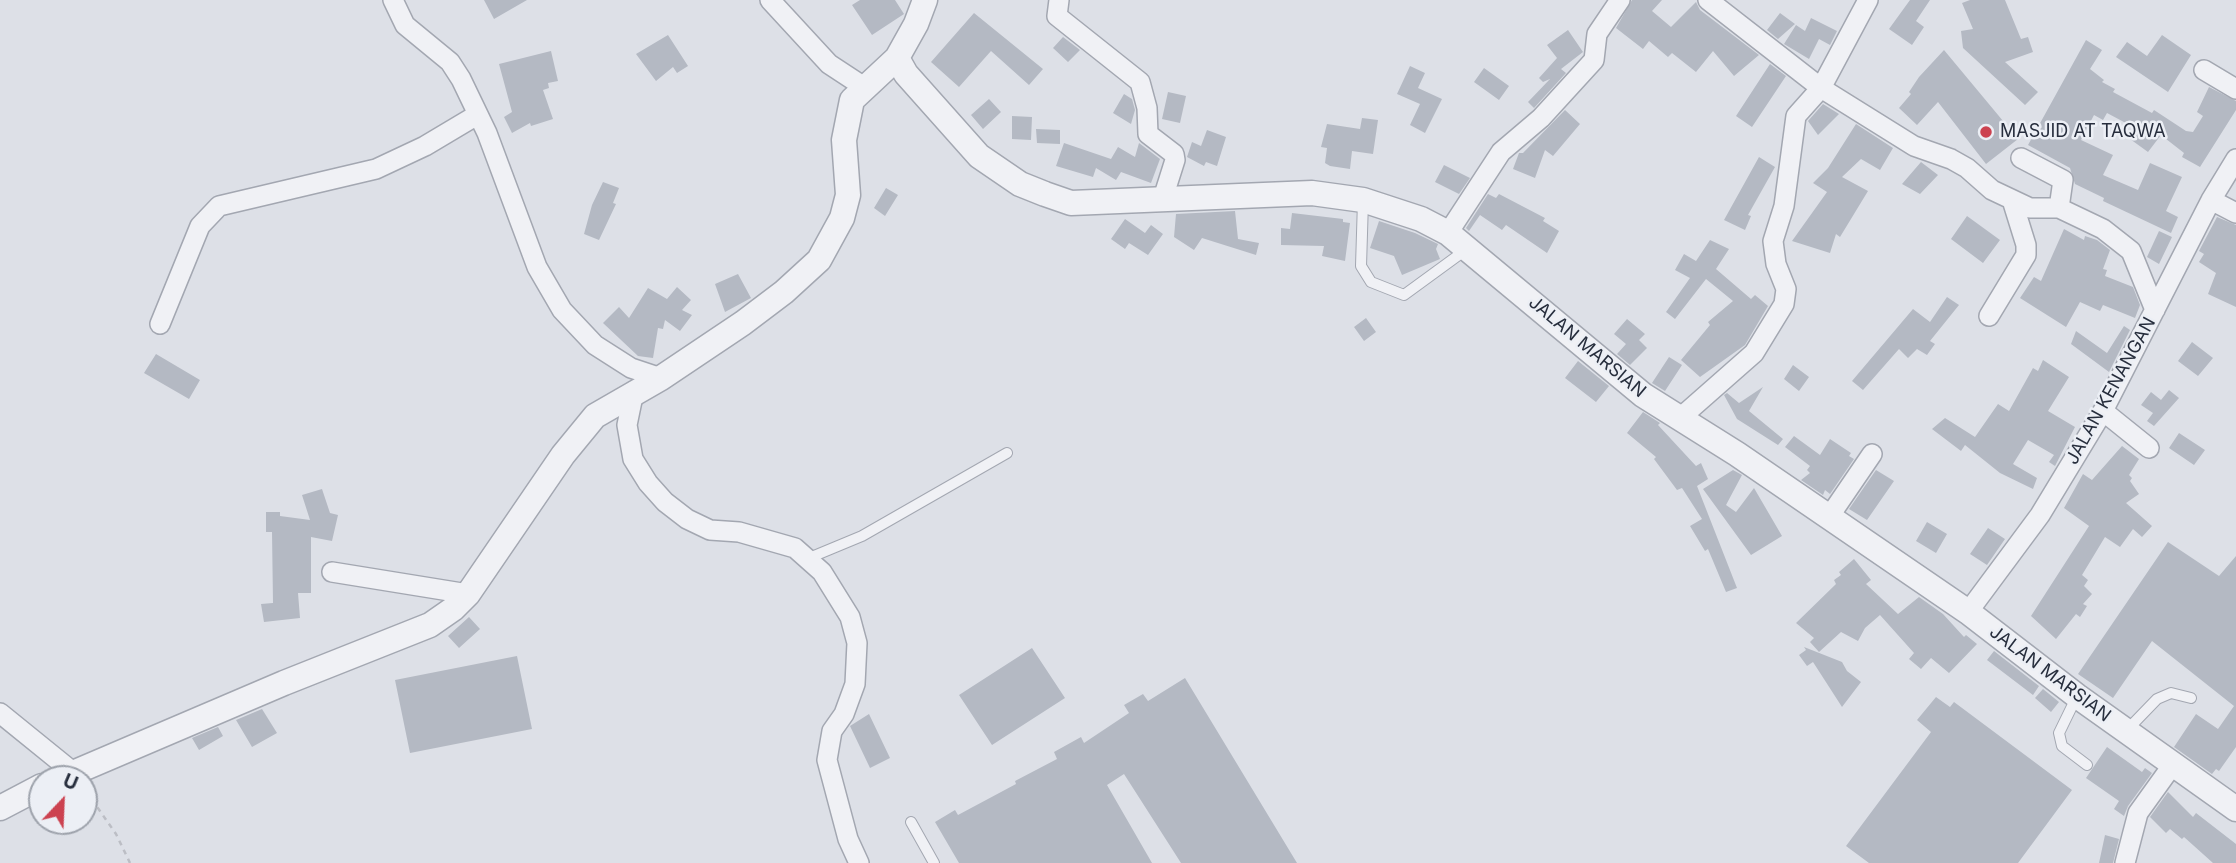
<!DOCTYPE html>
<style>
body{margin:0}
#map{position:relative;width:2236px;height:863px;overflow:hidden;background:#dde0e7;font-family:Inter,sans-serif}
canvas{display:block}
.north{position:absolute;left:28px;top:765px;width:70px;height:70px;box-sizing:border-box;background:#eceff5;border:2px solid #9da2ab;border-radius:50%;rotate:23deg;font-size:19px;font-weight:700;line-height:28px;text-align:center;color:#272e3d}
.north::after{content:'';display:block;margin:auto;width:24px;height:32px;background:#cc4250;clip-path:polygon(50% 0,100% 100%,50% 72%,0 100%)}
</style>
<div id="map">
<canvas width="2236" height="863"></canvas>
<div class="north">U</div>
</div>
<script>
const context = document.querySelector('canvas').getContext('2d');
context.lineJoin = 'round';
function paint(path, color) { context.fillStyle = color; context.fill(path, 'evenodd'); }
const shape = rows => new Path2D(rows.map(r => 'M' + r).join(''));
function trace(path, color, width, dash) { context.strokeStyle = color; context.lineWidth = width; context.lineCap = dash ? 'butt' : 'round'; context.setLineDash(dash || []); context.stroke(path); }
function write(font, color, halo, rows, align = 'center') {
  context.font = font + ' Inter,sans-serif'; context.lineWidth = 5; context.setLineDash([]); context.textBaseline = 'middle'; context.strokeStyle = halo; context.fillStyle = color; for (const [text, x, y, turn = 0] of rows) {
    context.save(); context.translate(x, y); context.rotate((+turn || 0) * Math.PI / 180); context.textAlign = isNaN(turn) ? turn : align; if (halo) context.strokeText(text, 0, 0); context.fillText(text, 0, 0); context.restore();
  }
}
const building = shape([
 [484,0,527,0,494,19],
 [860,0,895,0,904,14,872,35,852,5],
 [1632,0,1662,0,1652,11,1671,27,1696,2,1700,10,1759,55,1734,76,1713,51,1696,72,1672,53,1668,57,1649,41,1643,49,1616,28],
 [1910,0,1930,0,1916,21,1924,27,1912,45,1889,29],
 [1970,0,2005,0,2021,39,2028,37,2033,52,2005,62,2038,92,2025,105,1963,48,1961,31,1973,29,1962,3],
 [974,13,1043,69,1029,85,991,51,959,87,931,62],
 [1780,13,1795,24,1778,39,1767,30],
 [1811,18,1837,31,1830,45,1819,39,1809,59,1784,44,1796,25,1805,31],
 [1568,30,1583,52,1561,69,1566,73,1534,108,1528,102,1550,79,1543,82,1539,78,1557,58,1547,45],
 [668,35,688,66,677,73,673,67,656,81,636,54],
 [2162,35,2191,55,2168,92,2116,57,2127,42,2147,56],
 [1063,37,1080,50,1068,62,1053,48],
 [2086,40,2102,50,2090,69,2104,80,2102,82,2115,89,2113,92,2152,113,2154,110,2186,131,2193,132,2203,116,2197,112,2209,87,2236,101,2236,110,2200,167,2182,157,2184,153,2161,135,2148,152,2130,139,2137,129,2107,113,2103,120,2094,115,2081,140,2113,155,2103,175,2138,190,2150,163,2182,177,2166,211,2178,217,2171,233,2103,201,2104,198,2075,184,2070,168,2028,145],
 [1944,50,2018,139,1986,164,1938,102,1917,125,1899,108,1911,94,1909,92,1919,77],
 [551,51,558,81,548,83,549,88,543,90,553,119,531,126,530,123,512,133,504,117,512,112,499,64],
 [1770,64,1786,76,1752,127,1736,116],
 [1410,66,1425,73,1418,88,1442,99,1425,133,1410,125,1420,104,1397,94],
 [1484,68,1509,86,1499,100,1474,82],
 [1168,92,1186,96,1180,123,1162,119],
 [1124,94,1132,99,1135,110,1131,124,1113,113],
 [989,99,1001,112,983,129,971,115],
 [1823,104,1839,114,1818,135,1808,121],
 [1565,110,1580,124,1553,156,1545,150,1535,178,1513,169,1519,153,1523,153],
 [1012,116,1032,117,1031,140,1012,139],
 [1362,118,1378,120,1373,154,1352,151,1350,169,1330,166,1325,163,1327,148,1321,147,1327,124,1360,129],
 [1856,124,1893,148,1880,170,1861,159,1842,177,1868,191,1840,237,1836,234,1830,253,1792,241,1827,192,1813,183,1828,168],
 [1036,129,1060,130,1060,144,1037,143],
 [1207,130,1226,137,1217,166,1206,162,1204,166,1187,157,1192,142,1201,146],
 [1064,143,1111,159,1118,147,1135,157,1139,143,1160,159,1151,183,1121,172,1116,180,1096,168,1093,177,1056,166],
 [1759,157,1775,167,1748,215,1751,216,1745,230,1724,220],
 [1921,162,1938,175,1920,194,1902,184],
 [1444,165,1470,178,1459,194,1435,182],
 [603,182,619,188,613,203,616,204,599,240,584,234,592,205],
 [886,188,898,195,885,216,874,208],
 [1488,194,1496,198,1499,194,1545,218,1543,221,1559,231,1547,253,1506,225,1502,230,1480,215,1469,231,1466,228],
 [1235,211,1238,239,1259,243,1256,255,1202,238,1194,250,1174,237,1176,214],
 [1292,213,1343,219,1343,222,1350,223,1345,261,1322,256,1324,246,1281,245,1281,228,1290,229],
 [1967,216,2000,240,1983,263,1951,239],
 [2217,217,2236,225,2236,307,2208,294,2216,273,2199,262,2204,254,2199,251],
 [1125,219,1145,233,1151,225,1163,234,1148,255,1129,243,1125,249,1111,239],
 [1379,221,1415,233,1438,244,1436,249,1440,259,1402,275,1394,256,1370,248],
 [2064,229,2084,240,2085,236,2097,240,2110,250,2103,269,2107,270,2105,276,2133,287,2140,305,2135,318,2103,305,2100,311,2080,302,2066,327,2020,298,2034,277,2041,281],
 [2159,231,2172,237,2159,264,2147,257],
 [1710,240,1729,249,1716,269,1751,299,1755,295,1768,306,1745,345,1700,377,1681,360,1710,325,1708,322,1733,301,1706,279,1675,319,1666,312,1690,278,1675,270,1684,254,1696,261],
 [738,274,751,298,725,312,715,284],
 [677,287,691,300,682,310,692,315,680,331,665,320,663,329,658,328,653,358,638,356,603,323,619,307,629,318,648,288,667,299],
 [1947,297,1959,305,1930,341,1935,344,1927,355,1917,349,1908,358,1899,349,1863,390,1852,381,1913,309,1930,322],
 [1366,318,1376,332,1364,341,1354,327],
 [1627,319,1645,334,1639,340,1647,348,1630,365,1617,354,1626,344,1614,334],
 [2124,326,2130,330,2109,372,2071,344,2076,331,2107,353],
 [2192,342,2213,358,2198,376,2178,361],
 [156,354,200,380,189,399,144,373],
 [1669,357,1682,365,1665,391,1652,383],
 [2043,360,2069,377,2048,411,2075,427,2055,466,2049,462,2054,455,2028,440,2013,464,2037,478,2033,489,2000,473,1965,445,1961,451,1932,429,1945,418,1975,437,1998,404,2009,411,2033,368,2038,371],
 [1578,361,1609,386,1596,402,1565,378],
 [1793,365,1809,377,1799,391,1784,379],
 [1763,387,1749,411,1783,439,1778,445,1737,419,1724,395,1727,393,1739,403],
 [2169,390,2179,398,2154,426,2147,421,2153,413,2141,405,2151,392,2161,400],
 [1643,412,1660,423,1658,425,1696,466,1701,463,1708,479,1697,486,1737,588,1726,592,1708,549,1705,551,1690,526,1702,519,1682,488,1677,490,1654,459,1656,457,1627,433],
 [2179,433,2205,450,2194,465,2169,448],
 [1794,436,1820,455,1830,439,1851,453,1849,456,1854,459,1830,494,1825,490,1823,495,1801,480,1810,473,1807,470,1810,466,1785,447],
 [2122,446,2139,459,2129,475,2132,478,2130,481,2139,494,2126,503,2152,526,2142,537,2133,529,2120,547,2105,537,2082,575,2088,580,2084,586,2092,594,2083,604,2087,606,2080,617,2076,614,2056,639,2031,616,2089,526,2064,508,2083,474,2092,480],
 [1733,470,1742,475,1726,505,1736,512,1754,488,1782,536,1751,555,1703,489],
 [1876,470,1894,481,1867,520,1849,509],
 [322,489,330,513,338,515,332,541,311,537,311,593,298,593,300,618,264,622,261,604,273,603,272,532,266,532,266,512,280,512,280,516,310,520,302,495],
 [1927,522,1947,534,1936,553,1916,541],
 [1988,528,2005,539,1987,565,1970,554],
 [2168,542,2219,576,2236,556,2236,747,2219,771,2216,769,2212,774,2174,747,2196,714,2218,729,2234,706,2152,641,2113,698,2078,674],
 [1854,559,1871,580,1866,584,1898,614,1919,597,1943,614,1964,637,1966,635,1977,644,1949,673,1931,658,1921,669,1909,659,1914,653,1880,615,1865,628,1858,641,1841,632,1819,652,1810,642,1814,638,1796,623,1836,584,1834,580,1841,575,1839,572],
 [469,617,480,629,459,648,448,636],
 [1804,647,1842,662,1847,671,1861,682,1842,707,1813,662,1807,666,1799,655,1806,650],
 [1032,648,1065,698,992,745,959,695],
 [1994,651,2039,686,2033,695,1987,660],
 [517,656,532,729,410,753,395,680],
 [1185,678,1297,863,1181,863,1124,774,1107,785,1152,863,959,863,935,822,955,810,958,815,1016,784,1015,781,1057,759,1054,752,1081,737,1084,743,1129,713,1124,705,1143,694,1148,701],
 [2043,689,2059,702,2051,712,2035,698],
 [1936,697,1950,707,1954,702,2072,790,2018,863,1869,863,1846,846,1931,732,1917,720],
 [262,709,277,733,252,747,236,720],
 [869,714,890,758,870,768,850,726],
 [218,727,223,736,199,750,192,738],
 [2107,747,2142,772,2145,768,2152,773,2128,806,2124,816,2114,809,2119,801,2086,778],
 [2168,792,2193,817,2196,813,2236,844,2236,863,2213,863,2184,837,2182,839,2170,829,2166,833,2150,817],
 [2105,835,2119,839,2113,863,2099,863]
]);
const path = shape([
 [86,791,116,834,130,863]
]);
const service = shape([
 [1363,201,1361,266,1371,282,1404,295,1467,249],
 [809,558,862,536,1007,453],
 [2077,696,2059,733,2062,746,2087,765],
 [2127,730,2157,699,2171,693,2191,698],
 [911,822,934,863]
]);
const minor = shape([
 [393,0,405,25,450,62,461,79,487,133,537,267,562,310,595,345,631,368,661,378],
 [770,0,829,64,864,87],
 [1059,0,1057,16,1140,82,1147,108,1148,134,1174,154,1175,160,1163,198],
 [1708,0,1821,88,1914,146,1951,159,1967,168,1992,190,2030,208,2059,208,2103,229,2131,251,2155,310],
 [2204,70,2236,89],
 [2021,158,2063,180,2059,208],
 [2211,200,2236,213],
 [1448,233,1501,152,1541,118,1594,60,1597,34,1620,0],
 [1989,316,2026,255,2026,245,2012,200],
 [160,324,200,226,219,206,376,169,425,146,477,115],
 [634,391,627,425,633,459,648,483,665,502,687,519,710,530,739,532,795,548,822,572,850,617,857,643,855,684,844,714,832,731,827,760,848,839,859,863],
 [2103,411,2149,448],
 [1679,419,1754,353,1784,304,1786,289,1776,264,1773,241,1784,206,1796,116,1821,88,1868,0],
 [1829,517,1872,454],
 [332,572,468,594],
 [1968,612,2040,515,2103,411,2211,200,2236,159],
 [0,713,74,773],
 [2125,863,2138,813,2174,763]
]);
const tertiary = shape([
 [897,58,906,74,979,156,1020,184,1045,194,1071,203,1312,193,1363,200,1421,219,1448,233,1643,395,1737,454,1968,612,2077,696,2236,809],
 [59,779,284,683,430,625,453,609,468,594,563,455,595,416,661,378,743,323,784,292,819,260,842,218,848,195,844,140,852,100,897,58,916,24,925,0],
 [0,808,42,786]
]);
const markers = [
 [1986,132,7,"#cc4250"]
];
const poiNames = [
 ["MASJID AT TAQWA",2000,132]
];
const streetNames = [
 ["JALAN MARSIAN",1587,347,40],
 ["JALAN KENANGAN",2111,391,-61],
 ["JALAN MARSIAN",2050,674,37]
];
paint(building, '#b4b9c3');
trace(service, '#a3a7b1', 12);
trace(minor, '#a3a7b1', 22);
trace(tertiary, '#a3a7b1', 27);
trace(path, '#bcbec5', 2.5, [5, 5]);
trace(service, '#f0f1f5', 10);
trace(minor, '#f0f1f5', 19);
trace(tertiary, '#f0f1f5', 24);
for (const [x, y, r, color] of markers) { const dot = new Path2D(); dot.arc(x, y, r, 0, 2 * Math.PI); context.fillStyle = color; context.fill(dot); trace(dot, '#eceff5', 2.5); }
write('18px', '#272e3d', '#eceff5', poiNames, 'left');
write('18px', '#272e3d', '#eceff5', streetNames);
</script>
